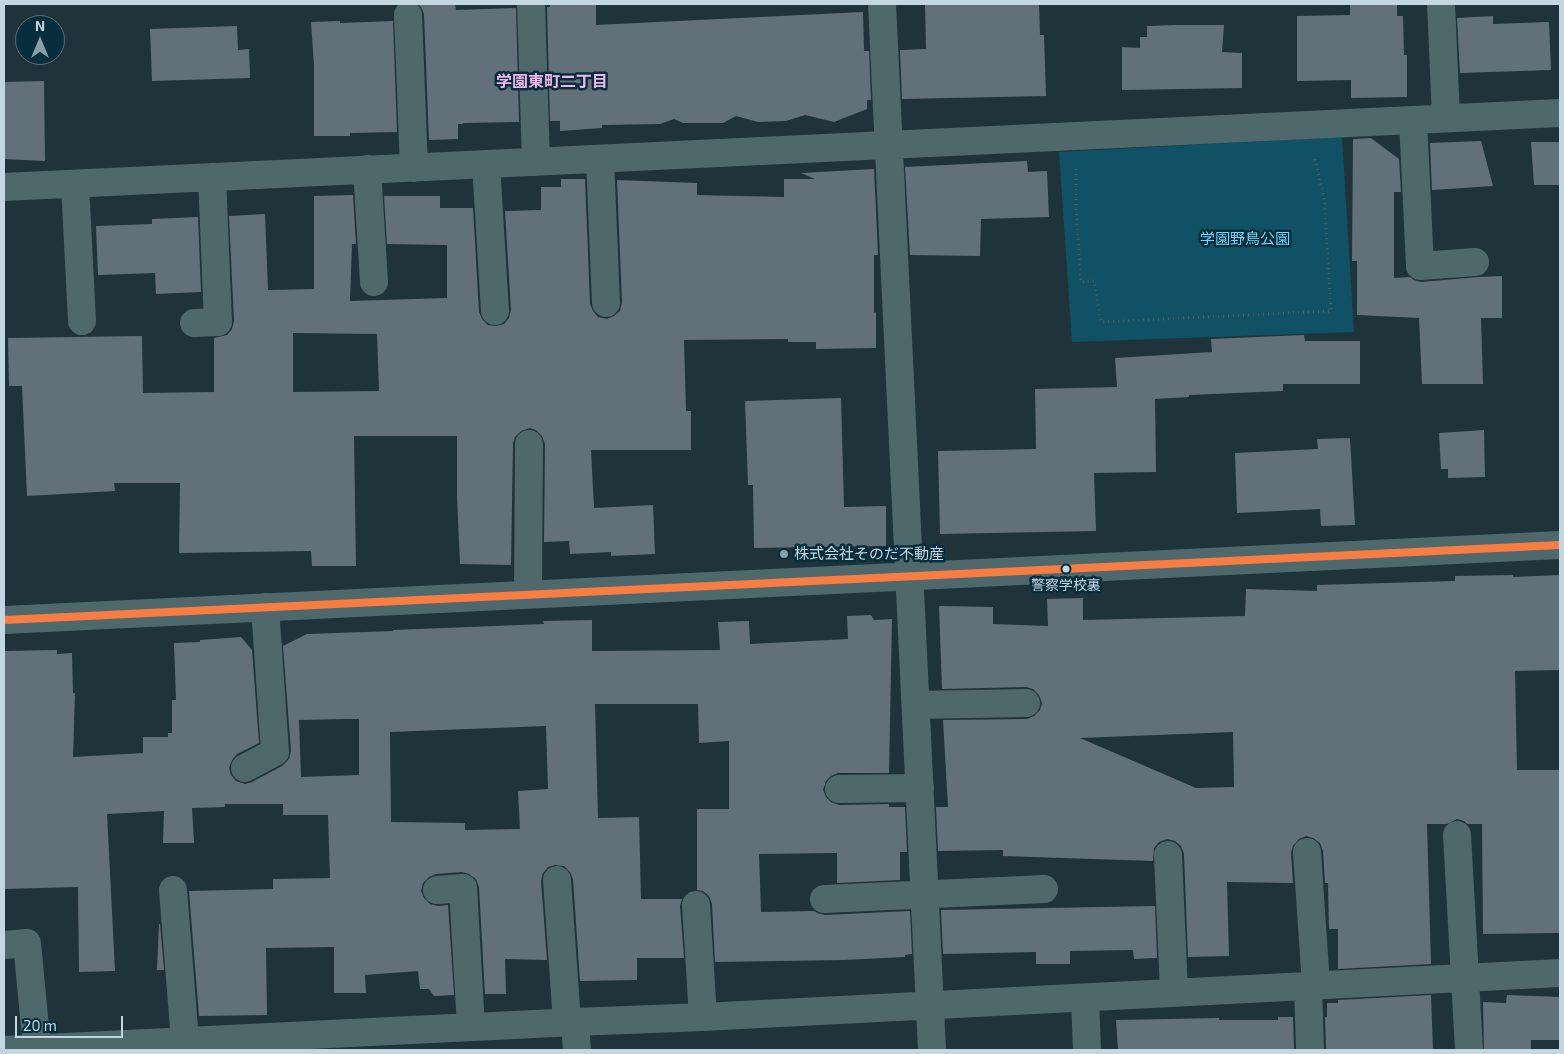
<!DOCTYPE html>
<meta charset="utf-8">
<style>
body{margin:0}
#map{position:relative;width:1564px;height:1054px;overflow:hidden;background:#1f333a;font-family:"Exo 2",sans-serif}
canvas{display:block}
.frame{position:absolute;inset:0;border:5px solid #c3d7e0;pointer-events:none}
.north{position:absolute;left:15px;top:15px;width:50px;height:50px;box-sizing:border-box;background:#062e3c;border:1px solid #52727e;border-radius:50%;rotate:0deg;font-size:14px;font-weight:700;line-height:20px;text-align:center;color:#c3d7e0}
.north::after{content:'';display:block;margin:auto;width:18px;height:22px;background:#8a9ea6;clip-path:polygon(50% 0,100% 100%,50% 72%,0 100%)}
.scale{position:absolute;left:15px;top:1016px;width:108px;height:22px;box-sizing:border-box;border:2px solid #c3d7e0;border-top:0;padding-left:6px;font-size:15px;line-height:18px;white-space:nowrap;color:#c3d7e0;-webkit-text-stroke:4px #062e3c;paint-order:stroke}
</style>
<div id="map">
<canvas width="1564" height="1054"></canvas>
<div class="frame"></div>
<div class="north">N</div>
<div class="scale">20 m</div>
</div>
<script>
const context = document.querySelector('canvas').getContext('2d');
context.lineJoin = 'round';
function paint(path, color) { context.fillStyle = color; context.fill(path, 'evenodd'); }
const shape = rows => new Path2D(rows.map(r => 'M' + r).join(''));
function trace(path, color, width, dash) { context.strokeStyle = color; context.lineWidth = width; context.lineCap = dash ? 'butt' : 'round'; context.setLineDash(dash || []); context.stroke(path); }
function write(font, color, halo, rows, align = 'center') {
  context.font = font + ' "Exo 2","Noto Sans JP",sans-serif'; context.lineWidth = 5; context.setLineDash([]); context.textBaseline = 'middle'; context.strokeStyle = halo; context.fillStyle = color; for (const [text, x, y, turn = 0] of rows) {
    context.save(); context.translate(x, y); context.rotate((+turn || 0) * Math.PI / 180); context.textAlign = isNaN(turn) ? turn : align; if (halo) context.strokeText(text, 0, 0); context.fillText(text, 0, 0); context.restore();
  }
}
const green = shape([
 [1342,137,1354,332,1072,342,1059,152]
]);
const building = shape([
 [418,4,455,4,456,10,516,8,519,122,463,123,463,124,458,124,458,139,429,140,424,14,421,7],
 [550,4,596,4,596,25,863,12,864,51,869,51,871,100,867,100,867,109,834,122,805,115,786,121,758,122,736,116,723,123,683,123,674,119,660,124,602,125,602,128,560,131,560,121,550,121,547,7,550,7],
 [925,4,1039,4,1040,35,1044,35,1046,96,902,99,900,50,926,49],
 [1350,4,1397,4,1397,16,1403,16,1404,55,1407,55,1407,97,1351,98,1351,80,1297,81,1297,16,1350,15],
 [1493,16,1493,24,1549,22,1551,70,1460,73,1457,18],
 [340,21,340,23,393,21,397,132,350,133,350,136,314,136,314,66,311,22],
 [1175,25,1224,25,1222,52,1242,53,1242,88,1122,90,1122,47,1140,48,1140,37,1147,37,1147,26],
 [237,26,238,50,249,49,250,78,152,81,150,29],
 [44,81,45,161,4,159,4,82],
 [1371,138,1399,159,1401,192,1394,192,1394,278,1410,277,1414,280,1421,282,1479,277,1502,276,1502,318,1481,318,1483,384,1422,384,1419,318,1357,315,1357,261,1352,261,1353,139],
 [1481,141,1493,186,1432,190,1430,143],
 [1531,142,1560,142,1560,185,1534,185],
 [1027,161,1028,172,1047,171,1049,217,981,219,980,256,910,255,905,167],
 [874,169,878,255,874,255,874,313,876,312,876,348,816,349,816,342,788,342,788,339,684,340,686,411,691,411,691,450,591,450,594,508,653,505,655,554,611,556,611,552,570,554,569,541,544,542,545,444,542,436,536,430,530,428,521,431,515,437,513,443,511,565,460,564,457,497,457,436,354,436,356,566,312,566,311,551,179,553,180,483,114,483,115,491,27,496,22,386,9,386,8,338,142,336,143,393,214,392,214,338,227,335,232,329,234,321,229,216,265,214,268,290,314,289,314,196,353,195,356,244,352,244,350,301,447,298,447,245,387,244,384,196,440,196,440,208,473,208,479,312,482,319,488,325,496,326,504,324,509,318,511,310,505,211,541,210,541,187,561,187,561,179,585,179,590,304,593,311,598,317,607,319,614,316,620,311,622,302,617,180,697,183,697,195,784,197,784,179,815,179,801,173],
 [293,333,377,334,379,391,293,392],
 [198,217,201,292,156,294,155,273,98,275,96,226,152,224,152,219],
 [1304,335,1305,341,1360,341,1360,384,1283,384,1283,391,1189,395,1189,397,1155,399,1156,472,1094,473,1096,531,940,534,938,451,1036,449,1035,389,1117,387,1115,358,1212,352,1211,339],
 [841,398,844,507,886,506,886,546,754,548,753,485,748,485,745,401],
 [1484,430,1485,477,1448,478,1448,469,1441,469,1439,433],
 [1350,438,1355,525,1321,526,1320,509,1237,513,1235,453,1318,449,1317,439],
 [1513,575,1513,577,1560,575,1560,670,1515,671,1517,770,1560,770,1560,933,1483,934,1482,824,1467,824,1464,821,1457,819,1447,824,1427,824,1431,964,1338,969,1338,929,1329,929,1328,883,1325,883,1323,851,1320,843,1313,838,1306,836,1299,839,1293,846,1291,853,1293,883,1227,882,1229,956,1188,957,1184,854,1181,846,1175,841,1167,839,1159,842,1154,848,1153,861,1003,856,1003,850,938,851,936,807,948,807,943,720,1027,719,1034,716,1040,710,1042,703,1039,695,1033,689,1026,687,942,689,939,606,993,607,993,624,1048,626,1047,599,1083,598,1083,620,1245,616,1246,589,1317,591,1317,585,1455,581,1455,576],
 [1233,732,1234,787,1196,788,1080,738],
 [871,615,874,620,892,619,889,773,838,773,831,776,826,781,823,790,826,797,831,802,839,805,889,804,889,807,905,807,907,852,900,852,900,880,837,883,837,853,759,854,761,912,814,911,817,913,825,915,910,911,912,954,905,955,905,957,844,960,715,962,712,904,709,896,703,891,697,890,697,809,729,809,729,741,699,743,698,704,595,704,598,818,639,817,641,899,682,899,680,906,684,958,637,958,637,980,580,981,573,879,570,872,564,866,555,865,548,867,543,873,541,881,547,960,505,959,506,994,485,994,479,887,476,879,469,874,462,872,436,874,429,877,423,883,421,891,424,898,430,904,438,906,448,905,454,995,434,996,429,989,420,989,418,971,365,975,366,993,334,993,334,947,266,948,267,1015,199,1016,189,891,273,889,273,879,330,878,328,815,283,815,283,804,225,804,225,807,192,808,194,843,163,843,164,811,107,814,115,971,79,972,78,887,4,889,4,651,57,650,57,654,72,653,73,693,75,693,73,757,143,753,143,737,168,737,168,733,172,733,172,700,176,700,174,643,200,642,200,640,241,637,252,650,259,743,237,754,232,760,229,768,231,775,236,781,245,784,252,782,282,766,289,759,291,751,283,646,307,634,393,631,393,630,544,624,543,621,592,620,592,651,720,650,718,622,749,621,750,644,848,639,847,616],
 [345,719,359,719,359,775,301,777,299,720],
 [546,726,548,789,518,791,520,829,465,830,465,823,391,822,390,732],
 [1155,906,1157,958,1134,959,1133,950,1070,951,1070,964,1036,964,1036,952,943,954,941,910],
 [159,924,160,924,164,970,157,970],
 [1431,995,1433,1050,1359,1050,1326,1049,1325,1017,1327,1017,1327,1003,1338,1003,1338,1000],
 [1507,995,1560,997,1560,1040,1531,1040,1531,1050,1484,1050,1483,1002,1506,1003],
 [1278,1017,1293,1017,1294,1050,1118,1050,1116,1020,1219,1018,1219,1020,1278,1020]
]);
const path = shape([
 [1076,169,1076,208,1081,282,1094,281,1101,322,1331,311,1324,197,1314,156]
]);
const minor = shape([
 [531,4,536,162],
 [882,4,932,1050],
 [1441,4,1446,118],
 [408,15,414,168],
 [1413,120,1420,266,1475,262],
 [600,159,606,303],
 [486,164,495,311],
 [367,169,374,282],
 [75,184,82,321],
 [4,187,1560,113],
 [194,323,218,322,212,177],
 [528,594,529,444],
 [4,620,1560,545],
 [916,705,1026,703],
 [245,768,275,752,265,607],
 [839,789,920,788],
 [1457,835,1469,1050],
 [1307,852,1316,985],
 [1168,855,1174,992],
 [557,880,567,1022],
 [173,890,185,1041],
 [437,890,463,888,471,1027],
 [824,899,1044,889],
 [696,905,703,1017],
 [4,945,27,943,37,1048],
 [1308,985,1310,1050],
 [1085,998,1087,1050],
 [575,1022,577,1050],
 [4,1050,575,1022,703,1017,1560,973]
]);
const bus1 = shape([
 [4,620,1560,545]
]);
const markers = [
 [784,554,5,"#8a9ea6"],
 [1066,569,4.5,"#c3d7e0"]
];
const busNames = [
 ["警察学校裏",1066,585]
];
const parkNames = [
 ["学園野鳥公園",1245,239]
];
const poiNames = [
 ["株式会社そのだ不動産",794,554]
];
const neighbourhoodNames = [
 ["学園東町二丁目",552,82]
];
paint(green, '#115166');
paint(building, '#627179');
trace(path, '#4c6164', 3, [1, 4]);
trace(minor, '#4f686c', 28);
trace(bus1, '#f77d43', 8);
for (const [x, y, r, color] of markers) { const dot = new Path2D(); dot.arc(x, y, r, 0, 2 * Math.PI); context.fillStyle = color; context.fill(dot); trace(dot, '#062e3c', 2); }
write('14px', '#c3d7e0', '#062e3c', busNames);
write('15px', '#73d6fc', '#062e3c', parkNames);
write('15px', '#c3d7e0', '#062e3c', poiNames, 'left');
write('bold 16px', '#f3b5eb', '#062e3c', neighbourhoodNames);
</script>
